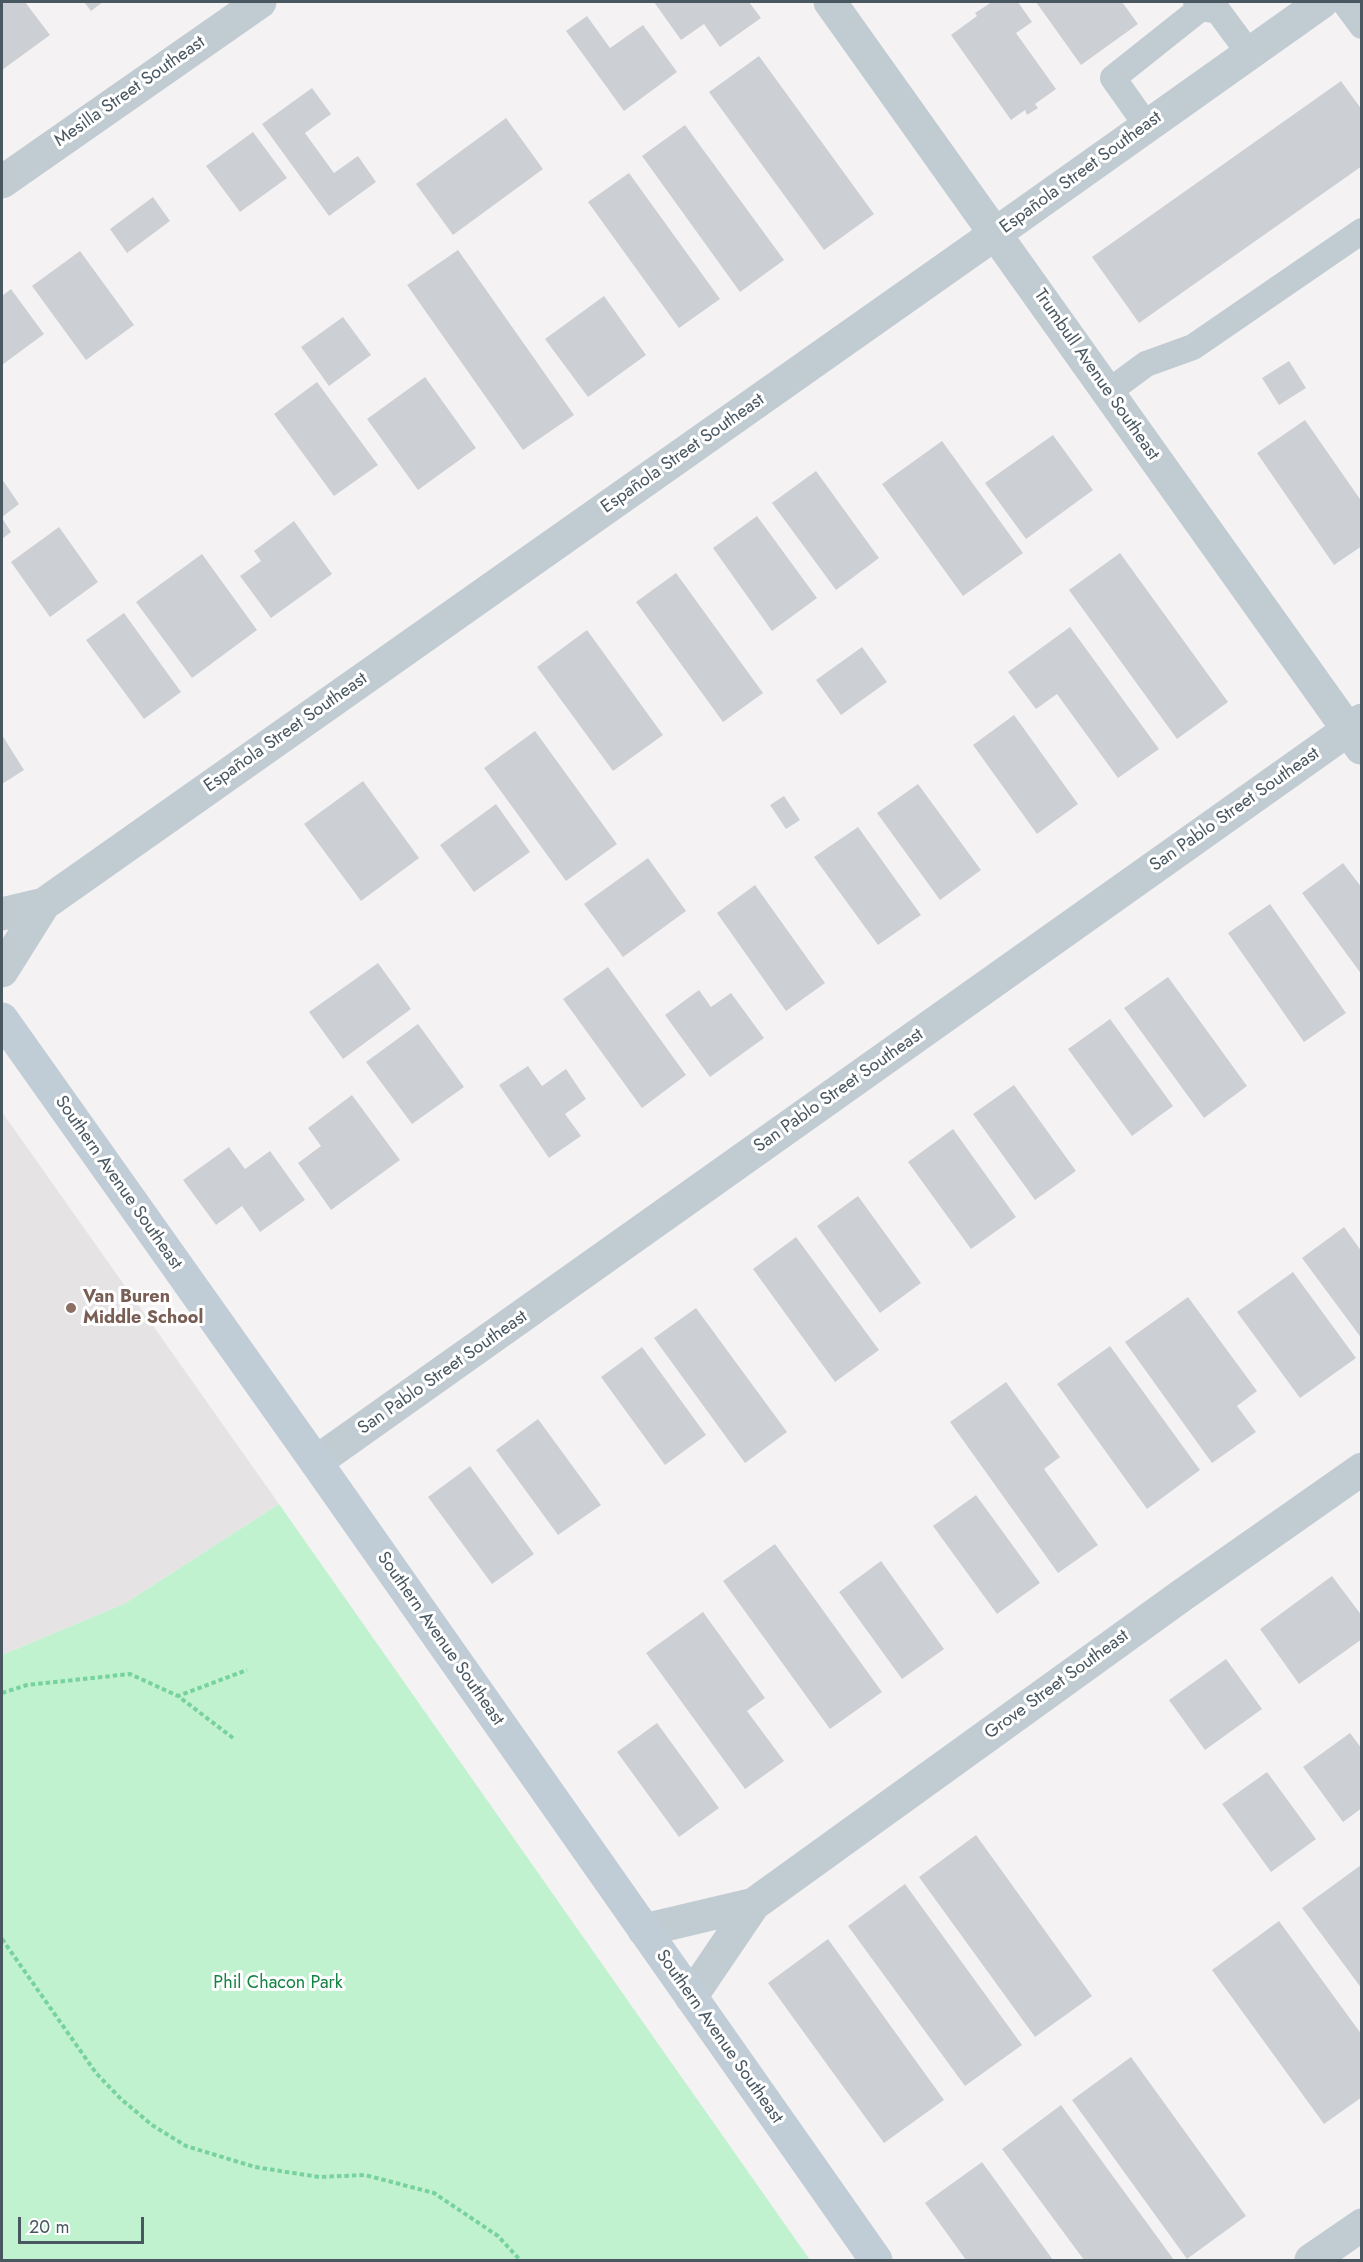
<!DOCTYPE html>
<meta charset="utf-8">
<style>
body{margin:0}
#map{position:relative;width:1363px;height:2262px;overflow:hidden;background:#f5f2f3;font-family:Jost,sans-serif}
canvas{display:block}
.frame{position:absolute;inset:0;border:3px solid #495761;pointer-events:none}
.scale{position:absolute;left:18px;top:2217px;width:126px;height:27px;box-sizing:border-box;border:3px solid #495761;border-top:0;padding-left:8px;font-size:18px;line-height:21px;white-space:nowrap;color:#495761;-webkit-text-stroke:4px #fff;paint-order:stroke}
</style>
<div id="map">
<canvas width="1363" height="2262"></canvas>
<div class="frame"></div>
<div class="scale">20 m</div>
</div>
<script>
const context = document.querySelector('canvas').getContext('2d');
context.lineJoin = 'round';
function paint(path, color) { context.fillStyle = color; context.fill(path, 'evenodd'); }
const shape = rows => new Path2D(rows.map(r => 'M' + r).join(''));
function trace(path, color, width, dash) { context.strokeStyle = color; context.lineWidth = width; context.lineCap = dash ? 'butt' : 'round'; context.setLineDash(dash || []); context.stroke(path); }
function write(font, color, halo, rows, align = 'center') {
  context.font = font + ' Jost,sans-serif'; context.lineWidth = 6; context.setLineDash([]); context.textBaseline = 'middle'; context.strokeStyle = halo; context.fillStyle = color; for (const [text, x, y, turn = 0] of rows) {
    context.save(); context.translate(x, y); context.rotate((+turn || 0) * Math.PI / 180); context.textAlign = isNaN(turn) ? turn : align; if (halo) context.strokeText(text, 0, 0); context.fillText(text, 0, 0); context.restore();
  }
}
const education = shape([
 [2,1112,279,1504,124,1604,2,1655]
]);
const green = shape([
 [279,1504,810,2260,2,2260,2,1655,124,1604]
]);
const building = shape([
 [2,2,25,2,50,35,2,70],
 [84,2,103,2,91,11],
 [654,2,749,2,761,18,720,47,704,24,681,40],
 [992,2,1018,2,1032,22,1016,33,1056,89,1035,104,1038,108,1027,115,1025,110,1011,120,951,35,977,16,975,13],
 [1036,2,1122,2,1138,24,1081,65],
 [587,16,610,48,643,25,677,72,624,111,566,31],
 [759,56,874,214,824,250,709,92],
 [1341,81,1362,110,1362,166,1139,323,1092,257],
 [312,88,331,114,305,133,334,173,358,156,376,182,329,216,262,124],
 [506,118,543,169,453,235,416,184],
 [685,125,784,260,740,292,642,156],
 [253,132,287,178,240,212,206,166],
 [629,173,720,299,679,328,588,202],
 [153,197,170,221,127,253,110,229],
 [458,250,574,415,523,450,407,285],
 [80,251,134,325,86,360,32,286],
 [11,289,44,334,2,365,2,296],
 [604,296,646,355,588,397,545,339],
 [343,317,371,355,329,386,301,347],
 [1289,361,1306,388,1279,405,1262,378],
 [425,377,476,448,418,490,367,419],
 [317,382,378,465,334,496,274,414],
 [1305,420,1362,502,1362,546,1334,565,1257,453],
 [1053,435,1093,490,1026,539,985,483],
 [942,441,1023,553,963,596,882,484],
 [816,471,879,558,836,590,772,503],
 [2,479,19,504,2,517],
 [757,516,817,598,772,631,713,548],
 [2,518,11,532,2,539],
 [294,521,332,574,271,618,240,576,261,561,254,551],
 [59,527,98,582,50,617,11,562],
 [1120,553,1228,702,1177,739,1069,590],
 [202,554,257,630,192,678,136,602],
 [676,573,763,693,723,722,636,602],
 [124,613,181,692,144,719,86,640],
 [1070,627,1159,749,1118,778,1057,694,1036,709,1008,672],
 [587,630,663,735,613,771,537,667],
 [862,647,887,682,841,715,816,680],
 [1014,715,1078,804,1037,834,973,745],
 [535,731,617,844,566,881,484,768],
 [2,735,24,770,2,784],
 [363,781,419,858,361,901,304,824],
 [918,784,981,870,940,900,877,813],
 [784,796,800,820,786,829,770,805],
 [496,804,530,852,474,892,440,845],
 [858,827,921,915,878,945,814,857],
 [648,858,686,911,623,957,584,904],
 [1343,863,1362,888,1362,975,1302,893],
 [755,885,825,983,786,1011,717,913],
 [1270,904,1346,1013,1304,1042,1228,933],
 [378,963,411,1009,343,1059,309,1012],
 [608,967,686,1075,642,1108,563,999],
 [1168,977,1247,1086,1204,1118,1124,1008],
 [699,990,711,1007,731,993,764,1038,710,1077,665,1015],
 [1110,1019,1173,1106,1132,1136,1068,1049],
 [418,1024,464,1087,412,1124,366,1062],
 [528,1066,542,1086,566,1069,586,1099,565,1114,581,1136,549,1158,499,1085],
 [1014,1085,1076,1171,1035,1200,973,1114],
 [352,1095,400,1160,331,1210,298,1163,321,1146,308,1128],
 [953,1129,1016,1217,971,1249,908,1162],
 [229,1147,245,1169,270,1151,305,1200,260,1232,242,1206,216,1225,183,1180],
 [858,1196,921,1283,880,1313,817,1226],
 [1344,1227,1362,1252,1362,1339,1302,1258],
 [796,1237,879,1350,835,1382,753,1269],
 [1293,1272,1356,1358,1300,1398,1237,1312],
 [1188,1297,1257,1391,1237,1406,1256,1432,1212,1463,1125,1342],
 [696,1308,787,1432,745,1463,654,1338],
 [1110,1346,1200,1470,1147,1509,1057,1384],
 [642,1347,706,1435,665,1465,601,1377],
 [1006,1382,1060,1457,1044,1469,1098,1545,1058,1573,950,1422],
 [538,1419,601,1505,558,1535,496,1450],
 [470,1466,534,1554,492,1584,428,1497],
 [976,1495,1040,1583,997,1614,933,1526],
 [775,1544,882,1692,830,1729,723,1581],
 [881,1561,944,1649,902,1679,839,1592],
 [1332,1576,1362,1616,1362,1639,1299,1684,1260,1629],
 [703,1612,765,1698,747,1711,784,1761,745,1789,646,1653],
 [1226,1659,1262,1709,1205,1750,1169,1700],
 [657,1723,719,1808,679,1837,617,1752],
 [1350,1733,1362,1749,1362,1808,1343,1822,1303,1767],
 [1267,1772,1316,1839,1271,1872,1222,1804],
 [976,1835,1092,1996,1035,2037,919,1877],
 [1361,1865,1362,1867,1362,1989,1302,1908],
 [905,1884,1022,2045,965,2086,848,1926],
 [1279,1921,1362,2035,1362,2097,1324,2124,1212,1970],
 [828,1939,944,2100,884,2143,768,1983],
 [1131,2057,1246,2216,1187,2259,1072,2100],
 [1061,2105,1174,2260,1084,2260,1002,2149],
 [982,2162,1053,2260,966,2260,925,2203]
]);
const path = shape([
 [2,1693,27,1685,130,1674,178,1696],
 [233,1738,178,1696,247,1670],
 [2,1939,96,2073,121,2099,152,2125,186,2146,255,2167,319,2177,365,2175,434,2193,498,2236,520,2260]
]);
const lane = shape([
 [1344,2,1362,26],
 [1201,8,1218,11,1249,53],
 [1147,126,1113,78,1201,8,1196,2],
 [1108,392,1146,364,1193,347,1362,231]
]);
const street = shape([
 [830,2,1361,748],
 [2,182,260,2],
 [44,904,995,234,1322,2],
 [2,914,44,904,2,971],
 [316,1462,1362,720],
 [754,1904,1181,1596,1362,1469],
 [644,1930,754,1904,691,1997],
 [1311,2260,1362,2225]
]);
const secondary = shape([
 [2,1019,316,1462,876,2260]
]);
const markers = [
 [71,1308,6,"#8d6e63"]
];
const streetNames = [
 ["Mesilla Street Southeast",130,92,-35],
 ["Española Street Southeast",1081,173,-36],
 ["Trumbull Avenue Southeast",1096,375,55],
 ["Española Street Southeast",683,454,-35],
 ["Española Street Southeast",286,733,-35],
 ["San Pablo Street Southeast",1235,810,-35],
 ["San Pablo Street Southeast",839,1091,-35],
 ["Southern Avenue Southeast",118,1183,55],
 ["San Pablo Street Southeast",443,1373,-35],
 ["Southern Avenue Southeast",440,1639,55],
 ["Grove Street Southeast",1057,1685,-36],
 ["Southern Avenue Southeast",719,2037,55]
];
const educationNames = [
 ["Van Buren",83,1298],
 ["Middle School",83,1319]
];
const parkNames = [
 ["Phil Chacon Park",278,1984]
];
paint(education, '#e6e3e5');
paint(green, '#c1f2d0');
paint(building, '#ccd0d5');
trace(path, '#77d29f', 4, [4.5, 3]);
trace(lane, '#c0cbd2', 26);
trace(street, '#c0cbd2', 33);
trace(secondary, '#c0ccd6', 33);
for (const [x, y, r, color] of markers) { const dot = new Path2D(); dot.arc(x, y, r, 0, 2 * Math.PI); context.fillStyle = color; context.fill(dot); trace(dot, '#fff', 2); }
write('18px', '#495761', '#fff', streetNames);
write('bold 18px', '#785e54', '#fff', educationNames, 'left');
write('18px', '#138343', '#fff', parkNames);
</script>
